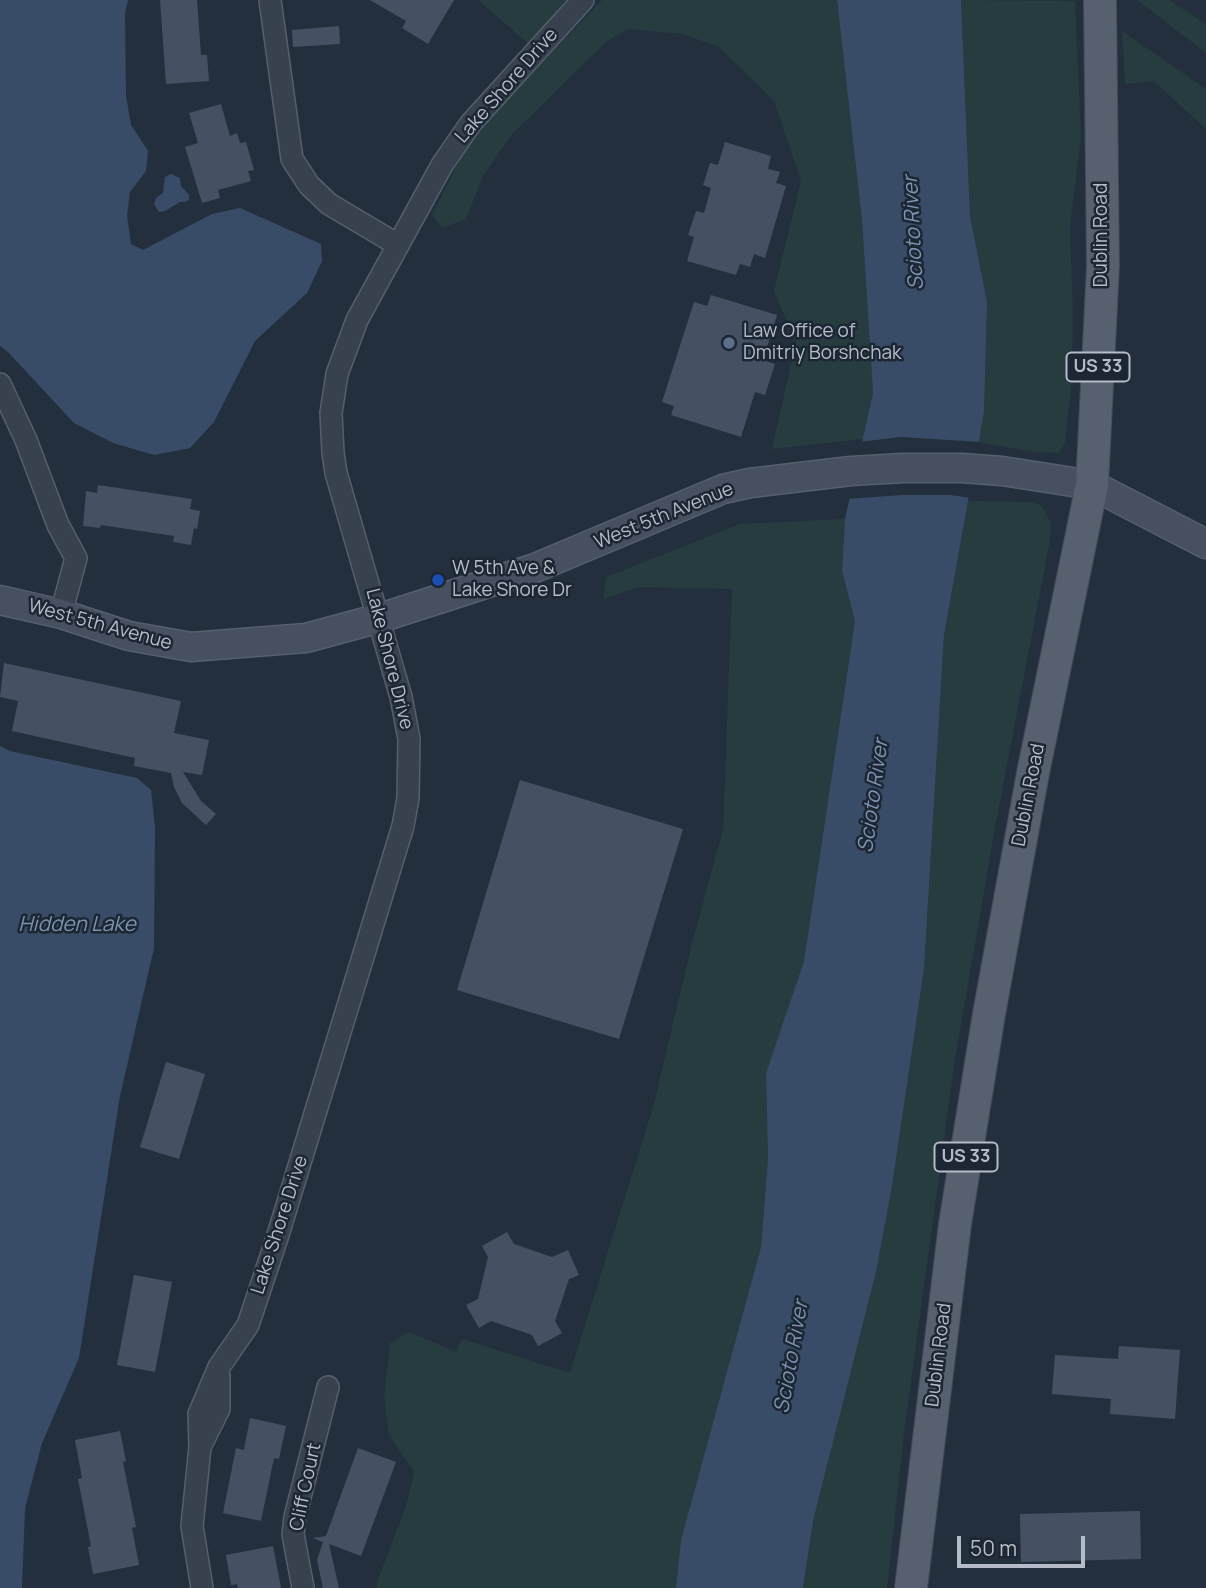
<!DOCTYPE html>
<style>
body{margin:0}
#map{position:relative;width:1206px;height:1588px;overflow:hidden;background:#242f3e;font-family:Manrope,sans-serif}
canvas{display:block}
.scale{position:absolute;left:957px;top:1536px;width:128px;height:32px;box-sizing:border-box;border:4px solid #b4bcc9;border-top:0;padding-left:9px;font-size:21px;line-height:24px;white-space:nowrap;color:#b4bcc9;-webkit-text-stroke:5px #1d2633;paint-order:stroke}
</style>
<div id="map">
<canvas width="1206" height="1588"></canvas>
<div class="scale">50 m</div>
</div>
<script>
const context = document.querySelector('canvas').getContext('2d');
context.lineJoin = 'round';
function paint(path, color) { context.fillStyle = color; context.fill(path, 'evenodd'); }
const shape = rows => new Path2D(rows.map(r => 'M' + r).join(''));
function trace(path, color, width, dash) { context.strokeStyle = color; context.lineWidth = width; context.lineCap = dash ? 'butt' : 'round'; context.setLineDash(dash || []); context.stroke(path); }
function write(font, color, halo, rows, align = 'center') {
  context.font = font + ' Manrope,sans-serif'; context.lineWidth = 5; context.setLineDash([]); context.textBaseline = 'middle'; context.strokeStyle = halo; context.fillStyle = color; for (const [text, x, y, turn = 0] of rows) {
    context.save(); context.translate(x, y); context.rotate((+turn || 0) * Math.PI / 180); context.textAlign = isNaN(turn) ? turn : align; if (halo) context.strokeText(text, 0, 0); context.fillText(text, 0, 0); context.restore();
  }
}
const green = shape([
 [478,0,566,0,529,44],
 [602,0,837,0,862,220,873,393,863,439,772,449,796,342,774,291,801,181,774,101,719,47,683,34,628,29,607,41,512,134,483,176,466,219,442,228,432,215,464,151,480,127],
 [961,0,1075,1,1081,137,1070,226,1073,319,1071,388,1065,442,1059,453,1035,452,978,442,984,412,987,302,970,216],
 [1137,0,1169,0,1206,24,1206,53],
 [1122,31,1206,89,1206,129,1154,81,1125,84],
 [968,501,1032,502,1042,506,1051,523,1050,540,994,833,954,1066,904,1433,887,1588,803,1588,813,1521,876,1272,892,1185,924,969,944,635],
 [845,519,842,571,855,621,804,961,766,1073,768,1158,761,1247,681,1540,676,1588,378,1588,376,1585,406,1506,414,1472,389,1435,384,1397,390,1343,409,1332,456,1352,462,1339,570,1373,654,1104,692,943,723,830,732,589,639,587,603,599,606,577,740,524]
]);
const water = shape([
 [0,0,128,0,125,14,126,96,131,125,148,151,146,171,130,192,127,216,131,244,143,250,212,214,240,208,321,244,322,261,307,293,255,341,214,422,190,448,154,455,113,443,74,423,8,352,0,346],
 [837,0,961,0,970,216,987,302,984,412,944,635,924,969,892,1186,876,1272,813,1521,803,1588,676,1588,681,1540,761,1247,768,1158,766,1073,804,961,855,621,842,571,845,519,873,393,862,220],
 [171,174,180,178,181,186,189,195,189,200,185,202,180,202,165,211,159,212,154,204,156,198,163,193,165,177],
 [0,746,10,751,137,778,151,790,155,828,154,948,120,1096,79,1358,42,1443,25,1508,22,1588,0,1588]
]);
const pier = shape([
 [901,437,981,442,972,498,950,495,903,495,846,499,859,442]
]);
const building = shape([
 [160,0,197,0,201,55,207,55,209,81,166,84],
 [370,0,454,0,428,44,402,28,406,21],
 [339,26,340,44,293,47,292,30],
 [221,104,230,136,237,133,240,143,246,142,254,170,248,171,251,181,218,190,220,198,202,203,185,147,198,143,189,113],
 [725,142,771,156,768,169,780,172,776,183,786,186,765,258,754,254,750,267,740,264,736,275,687,261,694,237,688,235,696,211,704,213,711,188,703,185,710,163,718,165],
 [711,295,777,315,763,360,775,364,765,395,755,392,741,437,671,415,674,406,662,402,694,302,707,306],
 [98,485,192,499,190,509,200,511,197,529,194,528,191,545,173,542,174,536,101,525,100,528,83,526,86,491,97,493],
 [4,663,181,701,174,733,209,740,202,775,183,772,201,801,216,814,206,825,182,803,174,787,171,773,134,766,135,758,12,731,18,701,0,697],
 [520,780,683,829,619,1039,457,990],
 [166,1062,205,1074,179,1159,140,1147],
 [507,1232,514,1244,552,1257,568,1250,579,1275,569,1279,555,1321,562,1333,538,1346,532,1335,491,1321,479,1328,466,1305,478,1299,488,1257,482,1246],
 [134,1275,172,1282,155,1372,117,1365],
 [1119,1346,1180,1350,1175,1419,1110,1414,1111,1399,1052,1394,1055,1355,1118,1359],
 [250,1418,286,1426,279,1459,274,1458,261,1521,223,1513,236,1448,244,1450],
 [120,1431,126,1461,123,1462,136,1527,132,1528,139,1565,93,1574,88,1547,91,1546,78,1479,82,1478,75,1440],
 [358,1448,396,1462,361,1556,329,1544,339,1588,323,1588,317,1560,323,1542,313,1538,326,1536],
 [1140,1511,1141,1559,1021,1562,1020,1514],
 [273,1546,281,1588,238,1588,237,1584,231,1585,226,1555]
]);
const minor = shape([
 [270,0,292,159,309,185,329,204,398,245],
 [0,384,26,440,58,525,76,558,61,614],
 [201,1445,219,1409,219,1376],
 [202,1588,192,1526,200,1447,199,1414,219,1367,248,1325,277,1238,403,826,408,798,409,739,401,697,336,473,333,453,331,413,337,374,357,320,442,165,471,123,583,0],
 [303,1588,293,1534,295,1517,328,1387]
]);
const secondary = shape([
 [0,600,61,614,129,636,191,647,306,638,380,618,535,568,723,489,750,483,851,471,903,468,962,468,1002,471,1092,485,1206,544]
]);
const primary = shape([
 [911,1588,955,1224,989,1014,1033,773,1092,485,1103,266,1100,0]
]);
const markers = [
 [729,343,7,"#5c6f8a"],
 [438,580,7,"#1a4fb4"]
];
const shields = [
 [1098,367,63],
 [966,1157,63]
];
const shieldNames = [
 ["US 33",1098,367],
 ["US 33",966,1157]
];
const streetNames = [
 ["Lake Shore Drive",507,86,-49],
 ["Dublin Road",1102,235,-90],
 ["West 5th Avenue",664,516,-22],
 ["West 5th Avenue",100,625,15],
 ["Lake Shore Drive",389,659,76],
 ["Dublin Road",1029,795,-79],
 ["Lake Shore Drive",280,1225,-72],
 ["Dublin Road",939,1355,-83],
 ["Cliff Court",306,1487,-78]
];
const poiNames = [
 ["Law Office of",743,332],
 ["Dmitriy Borshchak",743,354],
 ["W 5th Ave &",452,569],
 ["Lake Shore Dr",452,591]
];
const waterNames = [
 ["Scioto River",914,233,-93],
 ["Scioto River",874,796,-82],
 ["Hidden Lake",77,925],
 ["Scioto River",792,1357,-80]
];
paint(green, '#263c3f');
paint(water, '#394c67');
paint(pier, '#242f3e');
paint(building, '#455162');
trace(minor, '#565f6c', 24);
trace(secondary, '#565f6c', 31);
trace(primary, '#414a57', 34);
trace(minor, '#38414e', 21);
trace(secondary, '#465061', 28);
trace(primary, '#56606e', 32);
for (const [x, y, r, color] of markers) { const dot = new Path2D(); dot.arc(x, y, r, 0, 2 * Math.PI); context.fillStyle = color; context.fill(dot); trace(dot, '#1d2633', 2.5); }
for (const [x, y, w] of shields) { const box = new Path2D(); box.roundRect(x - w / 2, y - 14.5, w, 29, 5); context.fillStyle = '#1d2633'; context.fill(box); trace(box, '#b4bcc9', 2); }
write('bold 18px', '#b4bcc9', null, shieldNames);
write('19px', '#b4bcc9', '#1d2633', streetNames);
write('19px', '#b4bcc9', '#1d2633', poiNames, 'left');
write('italic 21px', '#7c92b1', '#1d2633', waterNames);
</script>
